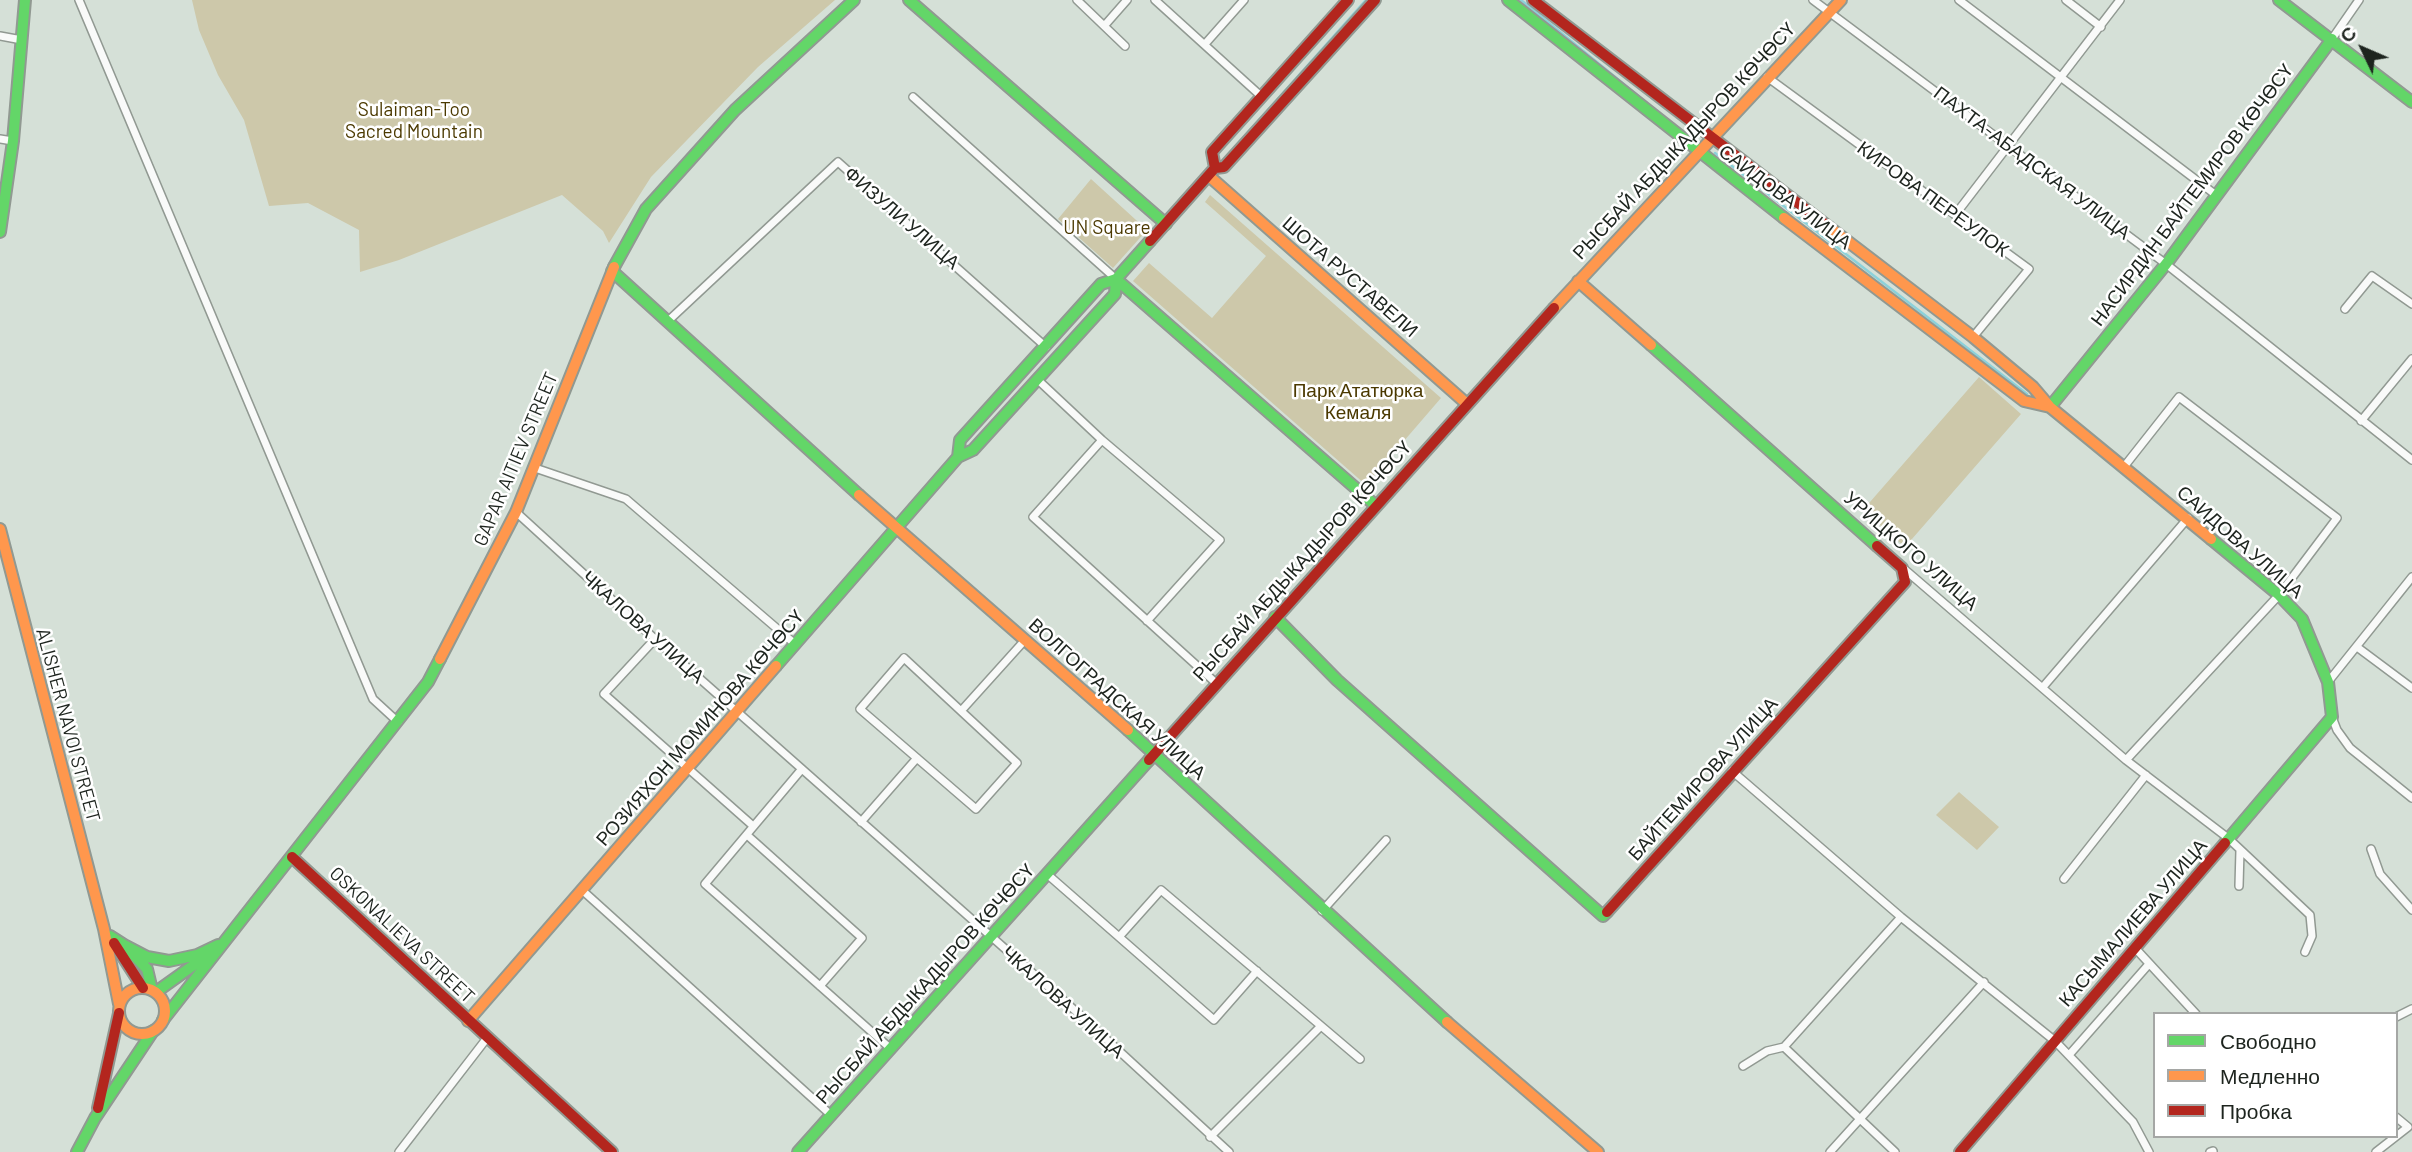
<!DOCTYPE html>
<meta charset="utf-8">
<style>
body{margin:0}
#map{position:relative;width:2412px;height:1152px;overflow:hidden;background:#d5e0d7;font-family:Barlow,sans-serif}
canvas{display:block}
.legend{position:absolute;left:2153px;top:1012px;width:245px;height:126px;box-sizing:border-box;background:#fff;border:2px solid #a5a7a5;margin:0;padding:9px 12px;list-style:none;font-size:21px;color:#1d241e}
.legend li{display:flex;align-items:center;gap:14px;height:35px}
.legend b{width:35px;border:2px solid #a5a7a5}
.north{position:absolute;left:2328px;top:14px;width:70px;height:70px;-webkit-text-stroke:5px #fff;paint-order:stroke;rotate:314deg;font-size:19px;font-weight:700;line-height:28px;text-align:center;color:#1d241e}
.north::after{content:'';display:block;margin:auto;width:24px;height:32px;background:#1d241e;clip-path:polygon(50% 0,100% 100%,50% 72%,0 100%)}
</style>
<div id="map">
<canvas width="2412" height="1152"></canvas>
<ul class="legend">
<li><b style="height:9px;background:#63d668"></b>Свободно</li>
<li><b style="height:9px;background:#ff974d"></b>Медленно</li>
<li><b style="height:9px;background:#b3261e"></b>Пробка</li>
</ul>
<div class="north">С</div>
</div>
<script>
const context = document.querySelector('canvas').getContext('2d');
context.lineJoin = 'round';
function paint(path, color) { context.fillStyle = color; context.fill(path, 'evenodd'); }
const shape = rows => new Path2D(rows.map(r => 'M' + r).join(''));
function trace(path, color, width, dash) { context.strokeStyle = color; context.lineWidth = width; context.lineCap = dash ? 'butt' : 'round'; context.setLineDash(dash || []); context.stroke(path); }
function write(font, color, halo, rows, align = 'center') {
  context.font = font + ' Barlow,sans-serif'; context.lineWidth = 5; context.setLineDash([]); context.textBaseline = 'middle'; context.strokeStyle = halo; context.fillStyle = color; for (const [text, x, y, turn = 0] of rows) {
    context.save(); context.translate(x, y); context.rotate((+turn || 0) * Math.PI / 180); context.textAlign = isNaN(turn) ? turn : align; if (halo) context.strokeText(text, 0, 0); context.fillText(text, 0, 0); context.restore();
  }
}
const green = shape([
 [192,0,835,0,758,67,651,177,609,243,603,231,562,195,399,260,360,272,359,230,308,203,269,206,244,120,218,75,199,30],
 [1091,179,1147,230,1113,268,1058,219],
 [1210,195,1441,398,1366,485,1133,281,1149,263,1212,318,1266,256,1205,202],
 [1979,377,2021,414,1905,547,1863,510],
 [1959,792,1999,827,1977,850,1936,815]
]);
const stream = shape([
 [1521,0,1686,135],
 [1715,153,2027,394],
 [1224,159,1366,0]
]);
const street = shape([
 [79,0,373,699,398,722],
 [1077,0,1125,46],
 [1155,0,1262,97],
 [1813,0,2166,264,2412,460],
 [1959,0,2216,195],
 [2066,0,2101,27],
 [1105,25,1127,0],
 [0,36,22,40],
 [2332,39,2359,0],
 [1205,44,1244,0],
 [1767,77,2029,269,1973,337],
 [913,97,1116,279],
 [0,139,13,141],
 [1955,215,2120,0],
 [2345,309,2372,276,2412,304],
 [667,322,838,162,1046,347],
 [1038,380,1102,440,1220,540,1147,621],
 [2361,421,2412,359],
 [1102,440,1033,517,1216,683],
 [535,468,626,499,795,644],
 [2123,468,2179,397,2337,518,2279,595,2126,760],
 [516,512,655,639,1080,1015,1229,1152],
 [1903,568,2126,760,2228,838,2310,915,2312,936,2305,952],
 [655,639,604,694,752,825],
 [2357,647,2412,688],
 [904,658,1017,763,976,809,860,709,904,658],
 [2328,682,2412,577],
 [2043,687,2188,518],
 [961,711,1025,640],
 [2332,717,2337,730,2350,748,2412,798],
 [801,770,705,884,891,1049],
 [1732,771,1901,917,2055,1041,2133,1122,2149,1152],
 [861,822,917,758],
 [747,835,862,938,820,986],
 [2371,849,2380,874,2412,910],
 [1047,874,1214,1020,1257,971],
 [2064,879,2146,775],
 [2239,886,2240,850],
 [582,890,831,1115],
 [1322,911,1386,840],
 [1119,937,1161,890,1360,1059],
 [2135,948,2196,1014],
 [2396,1017,2412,1009],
 [1784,1047,1895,1152],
 [2069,1055,2149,964],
 [1743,1066,1767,1051,1784,1047,1901,917],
 [1210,1137,1321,1026],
 [399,1152,487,1038],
 [1830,1152,1984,982],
 [2210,1152,2213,1151],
 [2376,1152,2408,1127,2396,1117]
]);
const fast = shape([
 [909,0,1166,224],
 [1508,0,1784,218],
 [2279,0,2412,102],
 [0,232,13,141,25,0],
 [614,267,646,209,735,110,854,0],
 [612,271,859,495],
 [1116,279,1375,505],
 [1651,345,1877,546],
 [2050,407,2166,264,2332,39],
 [958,457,960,440,1101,284,1116,279,1150,241],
 [2211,539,2279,595,2302,619,2328,682,2332,717,2225,843],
 [1275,617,1337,680,1603,916,1607,912],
 [776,666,958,457,973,450,1115,294,1116,279],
 [1128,730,1447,1022],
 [110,936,124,945,147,969,152,990],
 [124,945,147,957,169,961,197,955,218,945],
 [156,992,205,957],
 [163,1020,428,682,440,659],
 [77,1152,95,1118,153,1031],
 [798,1152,1149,760]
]);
const slow = shape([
 [1209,176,1467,404],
 [1784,218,2024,401,2050,407],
 [1829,227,1973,337,2033,387,2050,407,2211,539],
 [1578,281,1651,345],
 [1554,308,1841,0],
 [859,495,1128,730],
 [0,529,104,929,119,1004],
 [440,659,516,512,614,267],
 '119 1011a23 23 0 1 1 46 0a23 23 0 1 1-46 0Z',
 [468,1021,776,666],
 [1447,1022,1598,1152]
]);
const jam = shape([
 [1533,0,1829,227],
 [1215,168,1224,167,1375,0],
 [1150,241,1215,168,1212,152,1348,0],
 [1149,760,1554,308],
 [292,857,612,1152],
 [1607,912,1905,582,1902,568,1877,546],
 [114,943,143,988],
 [98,1108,119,1013],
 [1960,1152,2225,843]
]);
const parkNames = [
 ["Sulaiman-Too",414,110],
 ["Sacred Mountain",414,132],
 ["UN Square",1107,228],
 ["Парк Ататюрка",1358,391],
 ["Кемаля",1358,413]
];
const streetNames = [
 ["РЫСБАЙ АБДЫКАДЫРОВ КӨЧӨСҮ",1684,141,-47],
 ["ПАХТА-АБАДСКАЯ УЛИЦА",2032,163,37],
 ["НАСИРДИН БАЙТЕМИРОВ КӨЧӨСҮ",2192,195,-53],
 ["САИДОВА УЛИЦА",1785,197,37],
 ["КИРОВА ПЕРЕУЛОК",1933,199,36],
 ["ФИЗУЛИ УЛИЦА",902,218,41],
 ["ШОТА РУСТАВЕЛИ",1350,277,41],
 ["GAPAR AITIEV STREET",516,459,-67],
 ["САИДОВА УЛИЦА",2240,542,41],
 ["УРИЦКОГО УЛИЦА",1911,551,41],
 ["РЫСБАЙ АБДЫКАДЫРОВ КӨЧӨСҮ",1302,561,-48],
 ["ЧКАЛОВА УЛИЦА",643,627,42],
 ["ВОЛГОГРАДСКАЯ УЛИЦА",1117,699,42],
 ["ALISHER NAVOI STREET",68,725,75],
 ["РОЗИЯХОН МОМИНОВА КӨЧӨСҮ",700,728,-49],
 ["БАЙТЕМИРОВА УЛИЦА",1703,779,-48],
 ["КАСЫМАЛИЕВА УЛИЦА",2133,923,-49],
 ["OSKONALIEVA STREET",402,935,43],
 ["РЫСБАЙ АБДЫКАДЫРОВ КӨЧӨСҮ",925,984,-48],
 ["ЧКАЛОВА УЛИЦА",1063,1002,42]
];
paint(green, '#cdc8aa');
trace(stream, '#8cd1da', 2.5);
trace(street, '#919992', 10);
trace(fast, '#919992', 14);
trace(slow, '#919992', 14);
trace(jam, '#919992', 14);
trace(street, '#f9faf9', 7);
trace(fast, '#63d668', 10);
trace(slow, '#ff974d', 10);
trace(jam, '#b3261e', 10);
write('19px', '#4b3900', '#fff', parkNames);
write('19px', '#1d241e', '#fff', streetNames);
</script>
